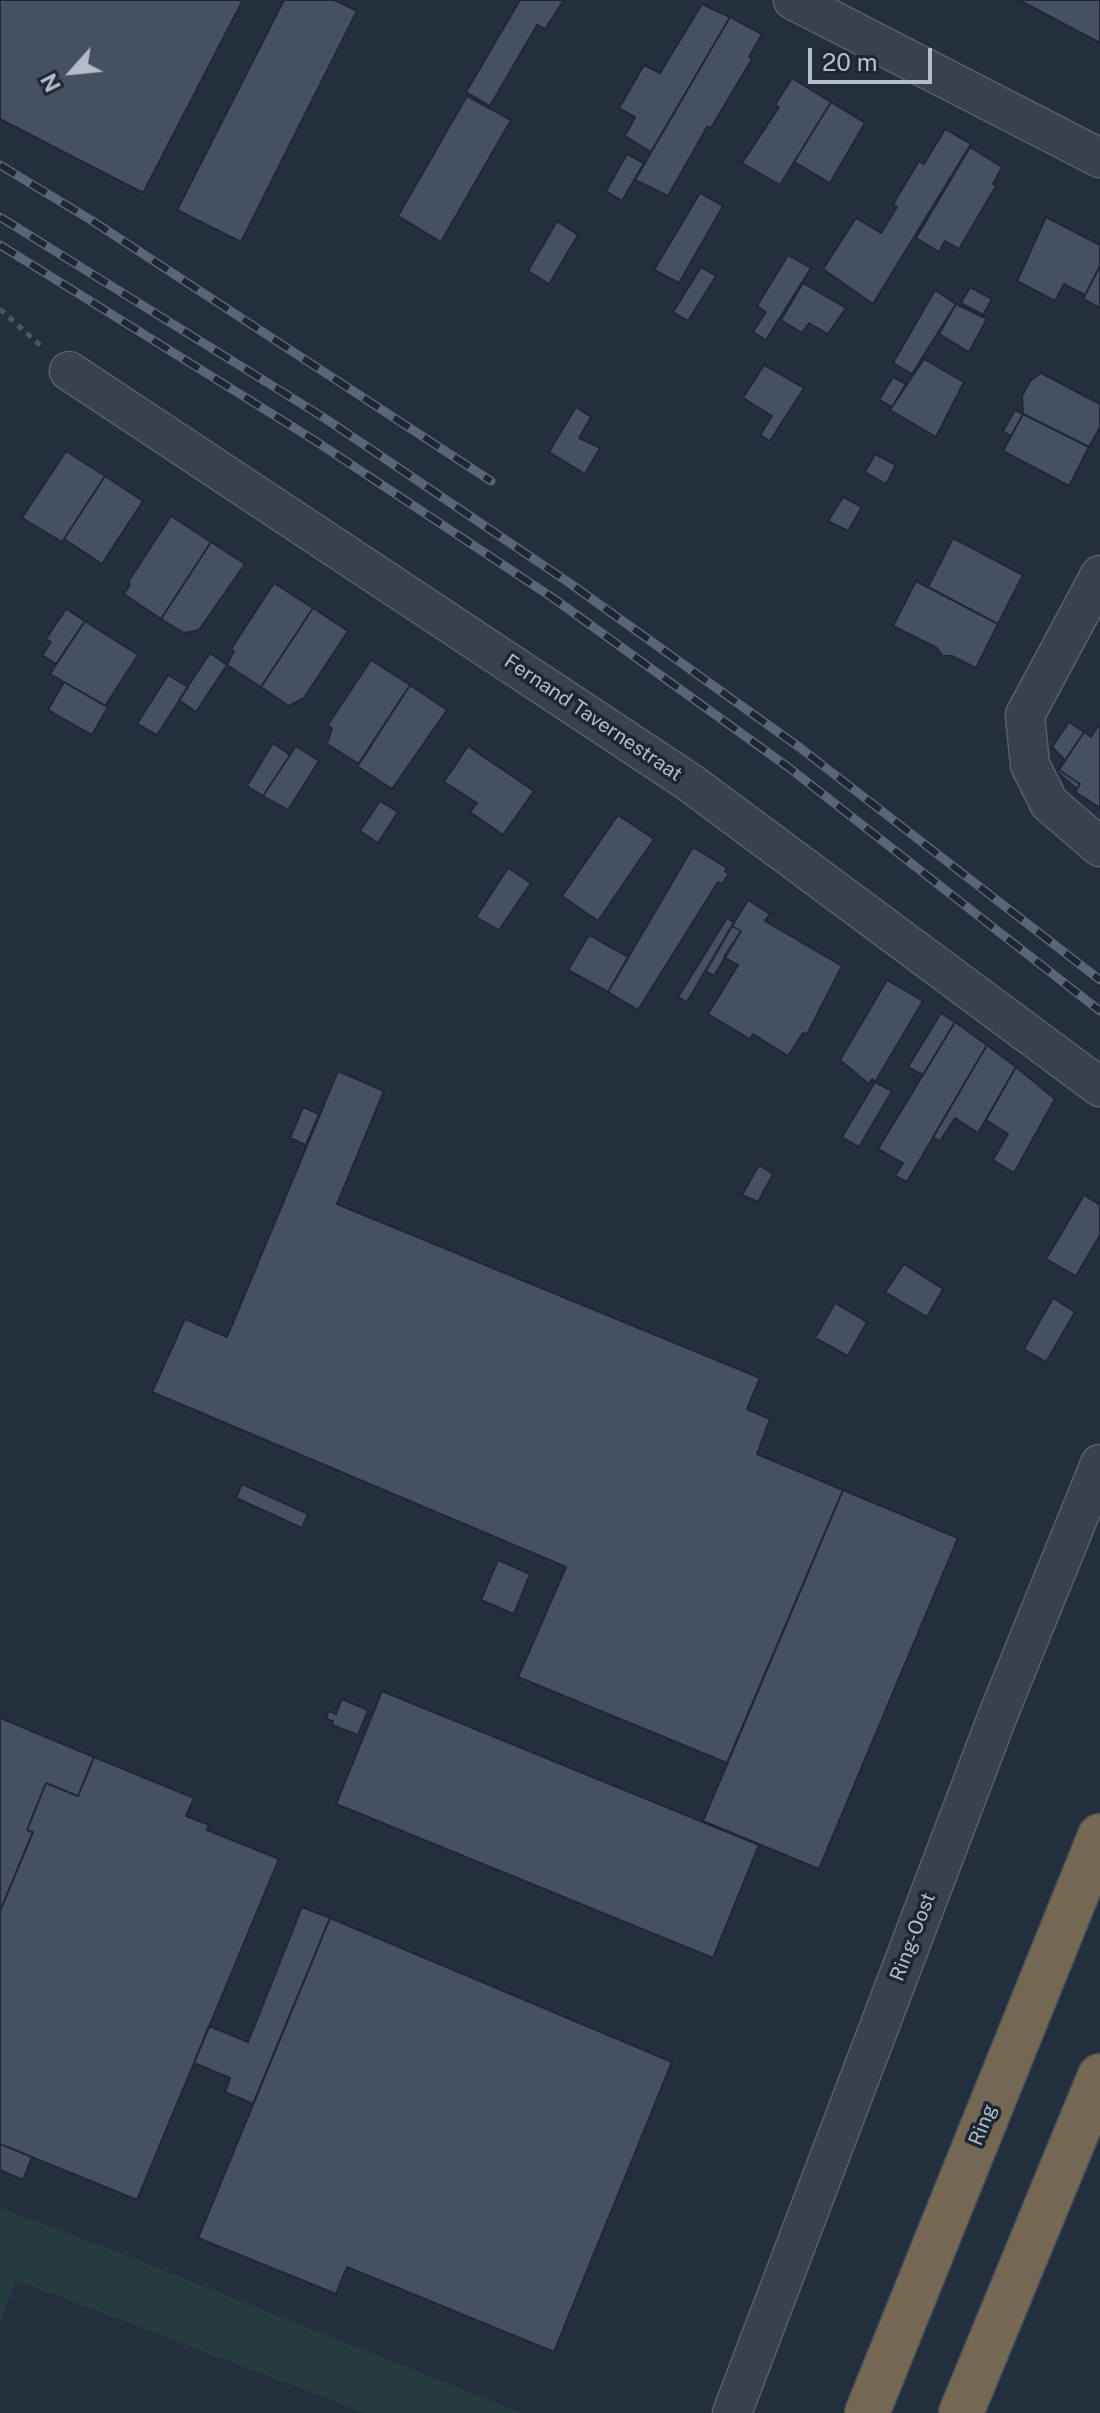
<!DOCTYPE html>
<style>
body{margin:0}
#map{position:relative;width:1100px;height:2413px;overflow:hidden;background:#242f3e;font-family:"Public Sans",sans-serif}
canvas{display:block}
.north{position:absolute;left:32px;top:32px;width:80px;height:80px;-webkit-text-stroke:6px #1d2633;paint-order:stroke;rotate:243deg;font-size:22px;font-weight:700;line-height:32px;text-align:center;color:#b4bcc9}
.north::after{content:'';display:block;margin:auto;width:28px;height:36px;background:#b4bcc9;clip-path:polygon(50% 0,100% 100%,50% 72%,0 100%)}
.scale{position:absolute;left:808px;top:48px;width:124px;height:36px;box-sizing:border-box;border:4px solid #b4bcc9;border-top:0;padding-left:10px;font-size:24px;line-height:28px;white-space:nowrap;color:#b4bcc9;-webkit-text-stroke:6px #1d2633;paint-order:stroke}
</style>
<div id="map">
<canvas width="1100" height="2413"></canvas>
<div class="north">N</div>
<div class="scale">20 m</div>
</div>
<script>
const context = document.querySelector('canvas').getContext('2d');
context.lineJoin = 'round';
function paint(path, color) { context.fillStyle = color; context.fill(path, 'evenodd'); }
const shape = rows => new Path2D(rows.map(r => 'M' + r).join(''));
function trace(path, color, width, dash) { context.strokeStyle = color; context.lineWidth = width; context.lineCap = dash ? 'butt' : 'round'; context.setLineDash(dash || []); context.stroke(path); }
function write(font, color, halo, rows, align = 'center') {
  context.font = font + ' "Public Sans",sans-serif'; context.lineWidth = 7; context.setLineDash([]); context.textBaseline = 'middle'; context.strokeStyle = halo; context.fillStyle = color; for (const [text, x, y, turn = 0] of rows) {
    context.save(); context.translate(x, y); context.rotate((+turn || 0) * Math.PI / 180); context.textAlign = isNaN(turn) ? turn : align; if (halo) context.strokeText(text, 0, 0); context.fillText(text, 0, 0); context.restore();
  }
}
const green = shape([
 [0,2208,115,2251,522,2413,365,2413,16,2280,0,2323]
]);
const building = shape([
 [0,0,243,0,143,193,0,119,0,0],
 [284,0,334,0,357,11,241,242,177,210,284,0],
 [520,0,564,0,545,29,537,25,490,106,466,92,520,0],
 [1019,0,1100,0,1100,43,1019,0],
 [702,4,730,17,651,152,625,136,635,117,619,108,644,65,660,73,702,4],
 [730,17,762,34,749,57,752,59,711,128,707,127,668,196,635,180,730,17],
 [792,78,831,102,780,185,742,163,779,107,775,105,792,78],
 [467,96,511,120,441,242,398,216,467,96],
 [831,102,865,123,830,183,794,162,831,102],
 [945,129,971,144,873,304,823,269,856,218,881,233,897,207,893,204,919,161,924,164,945,129],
 [970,147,1002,167,993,184,996,186,959,249,945,241,939,252,916,238,970,147],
 [627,154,644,163,622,201,606,191,627,154],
 [700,193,723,206,679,283,654,270,700,193],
 [1046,217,1100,245,1100,266,1085,295,1064,284,1055,301,1017,281,1046,217],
 [557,221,578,235,549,284,528,271,557,221],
 [788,255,811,268,766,340,753,332,766,312,757,306,788,255],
 [1100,266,1100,308,1083,299,1100,266],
 [701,267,716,276,688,321,673,312,701,267],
 [803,283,846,308,828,334,809,323,802,333,781,320,803,283],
 [970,287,992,299,983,315,961,303,970,287],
 [935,290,956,304,912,374,893,363,935,290],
 [956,304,987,319,969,352,939,334,956,304],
 [924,359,964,382,936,437,890,410,924,359],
 [764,365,804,388,770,441,760,435,772,416,743,398,764,365],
 [1041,373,1100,404,1100,427,1089,447,1023,414,1022,396,1030,381,1041,373],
 [893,377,906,384,892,407,879,400,893,377],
 [576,407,591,417,579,438,600,448,585,474,549,452,576,407],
 [1015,410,1023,414,1011,436,1003,431,1015,410],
 [1023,414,1089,447,1069,486,1003,451,1023,414],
 [66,451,105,476,62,542,22,518,66,451],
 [875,454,896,465,886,484,865,472,875,454],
 [105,476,143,501,102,564,64,539,105,476],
 [843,497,862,507,848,531,828,521,843,497],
 [171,516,211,542,161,619,124,594,130,584,128,582,171,516],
 [953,538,1023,575,998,624,928,587,953,538],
 [211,542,245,564,199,630,184,633,161,619,211,542],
 [916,581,998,624,976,668,952,656,942,656,937,648,893,626,916,581],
 [274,583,313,608,261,687,227,665,234,651,231,649,274,583],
 [313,608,348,631,304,698,289,706,261,687,313,608],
 [66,609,85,621,56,664,42,655,51,642,46,639,66,609],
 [85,621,138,655,105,706,50,674,85,621],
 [210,653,227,665,196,712,179,700,210,653],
 [371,660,410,685,359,764,327,744,332,728,327,726,371,660],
 [168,675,188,687,157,735,137,724,168,675],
 [64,682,108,707,92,735,48,710,64,682],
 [410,685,447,710,392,789,357,766,410,685],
 [1069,722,1084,732,1059,770,1080,784,1077,789,1056,771,1064,759,1052,747,1069,722],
 [1097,727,1100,727,1100,808,1075,792,1080,784,1059,770,1084,732,1091,737,1097,727],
 [273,743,290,755,263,796,247,786,273,743],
 [296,746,319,761,288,810,263,796,296,746],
 [468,746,534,791,503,835,470,812,477,803,444,782,468,746],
 [380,801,398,812,378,843,360,831,380,801],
 [618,815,654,839,598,921,562,896,618,815],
 [693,847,727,868,725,871,729,874,722,884,718,882,638,1010,608,992,693,847],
 [508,868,531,883,499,930,476,917,508,868],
 [748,900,770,914,765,921,842,966,807,1034,803,1033,788,1056,753,1034,750,1039,708,1014,738,965,724,957,741,931,732,926,748,900],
 [727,918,734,922,687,1002,678,997,727,918],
 [732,926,741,931,714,976,706,971,732,926],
 [589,935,628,957,608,992,568,970,589,935],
 [887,980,923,1001,875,1082,872,1079,869,1084,840,1060,887,980],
 [941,1013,955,1022,923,1075,908,1067,941,1013],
 [955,1022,987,1045,907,1182,895,1176,903,1163,878,1149,955,1022],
 [987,1045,1016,1067,978,1133,955,1118,940,1141,933,1137,987,1045],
 [1016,1067,1055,1099,1014,1173,993,1160,1008,1134,986,1120,1016,1067],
 [338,1071,384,1091,337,1204,760,1378,747,1409,770,1419,757,1454,843,1490,727,1763,518,1677,566,1567,152,1392,185,1319,227,1337,338,1071],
 [875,1082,892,1091,859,1147,842,1137,875,1082],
 [303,1107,319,1114,306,1145,290,1138,303,1107],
 [759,1165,773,1174,758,1202,742,1195,759,1165],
 [1084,1195,1100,1205,1100,1235,1076,1276,1046,1259,1084,1195],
 [904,1264,943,1289,927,1317,885,1292,904,1264],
 [1053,1298,1075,1312,1046,1362,1024,1349,1053,1298],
 [835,1303,867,1322,848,1356,815,1338,835,1303],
 [242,1484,308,1514,302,1528,236,1498,242,1484],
 [843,1490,958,1538,819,1869,703,1821,843,1490],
 [498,1560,530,1574,514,1614,481,1600,498,1560],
 [382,1691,759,1845,713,1958,336,1804,382,1691],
 [342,1699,368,1710,358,1735,332,1725,333,1721,326,1719,329,1711,336,1714,342,1699],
 [0,1718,94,1757,78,1796,46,1783,27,1830,33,1832,0,1911,0,1718],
 [94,1757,194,1798,186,1816,209,1825,207,1830,279,1859,137,2200,0,2144,0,1911,33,1832,27,1830,46,1783,78,1796,94,1757],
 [302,1907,330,1918,253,2104,225,2092,230,2078,194,2063,209,2026,248,2042,302,1907],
 [330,1918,672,2062,554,2352,347,2267,336,2294,198,2238,330,1918],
 [0,2144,32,2157,23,2180,0,2170,0,2144]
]);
const path = shape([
 [0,309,41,346]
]);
const street = shape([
 [793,0,1100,158],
 [69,371,689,782,1100,1087],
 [1100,575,1025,715,1030,765,1049,803,1100,847],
 [732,2413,998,1715,1100,1464]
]);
const highway = shape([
 [867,2413,1100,1836],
 [961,2413,1100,2076]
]);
const rail = shape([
 [0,165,91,220,491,481],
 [0,217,326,419,568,582,799,747,1100,980],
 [0,245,314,440,553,598,788,767,1100,1011]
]);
const streetNames = [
 ["Fernand Tavernestraat",593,718,34],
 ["Ring-Oost",913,1937,-69],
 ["Ring",983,2125,-68]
];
paint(green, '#263c3f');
paint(building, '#455162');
trace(building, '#1f2835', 2);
trace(street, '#565f6c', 41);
trace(highway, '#434c59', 47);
trace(path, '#44595c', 5, [6, 6]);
trace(street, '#38414e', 38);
trace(highway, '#746855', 44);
trace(rail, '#5a6575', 9);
trace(rail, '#1d2633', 6, [18]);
write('20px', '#b4bcc9', '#1d2633', streetNames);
</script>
